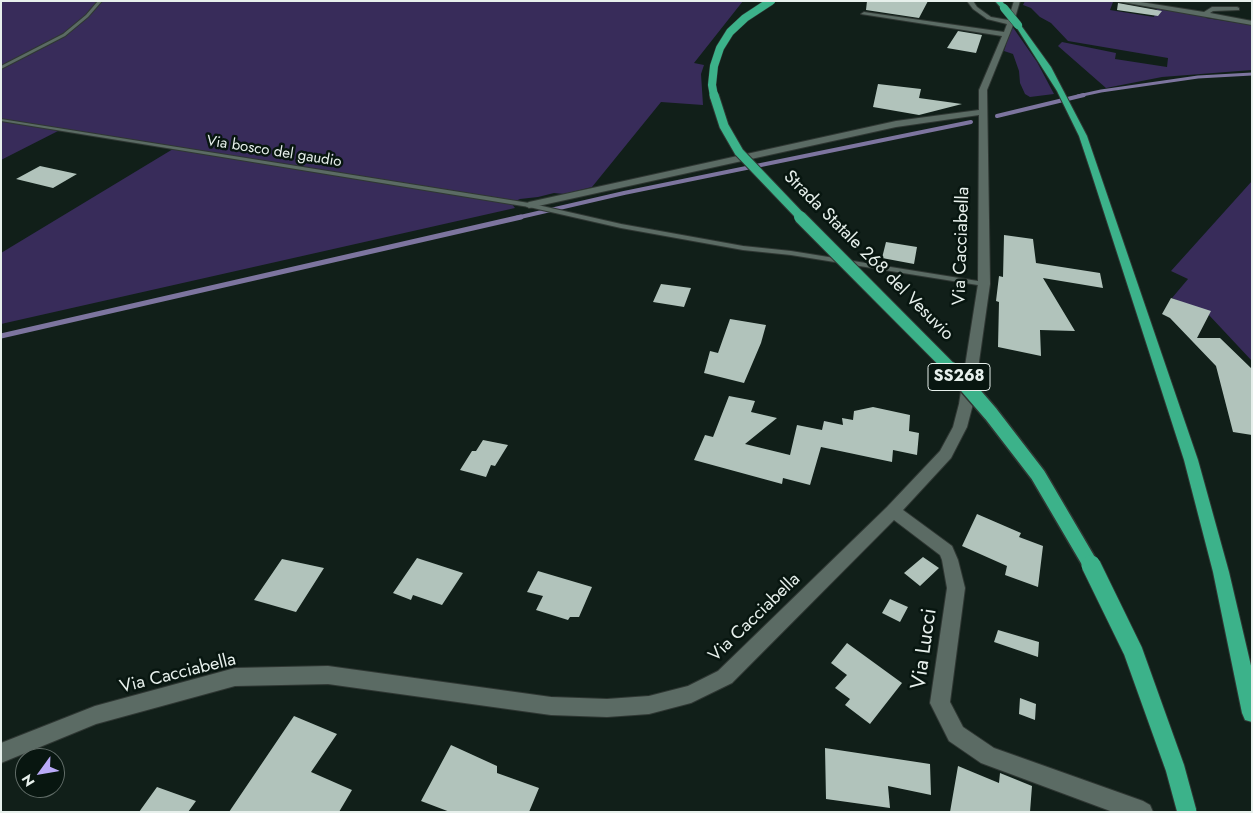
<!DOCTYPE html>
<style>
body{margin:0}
#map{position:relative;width:1253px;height:813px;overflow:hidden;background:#111f19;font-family:Jost,sans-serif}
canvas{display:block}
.frame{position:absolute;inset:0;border:2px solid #e7f0ec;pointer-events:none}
.north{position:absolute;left:15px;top:748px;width:50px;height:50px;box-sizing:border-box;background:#081610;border:1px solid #616d68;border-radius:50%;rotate:238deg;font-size:14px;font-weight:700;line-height:20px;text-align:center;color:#e7f0ec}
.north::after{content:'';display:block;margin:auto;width:18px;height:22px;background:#b9aaf7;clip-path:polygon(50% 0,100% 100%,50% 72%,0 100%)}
</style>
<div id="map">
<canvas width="1253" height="813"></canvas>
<div class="frame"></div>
<div class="north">N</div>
</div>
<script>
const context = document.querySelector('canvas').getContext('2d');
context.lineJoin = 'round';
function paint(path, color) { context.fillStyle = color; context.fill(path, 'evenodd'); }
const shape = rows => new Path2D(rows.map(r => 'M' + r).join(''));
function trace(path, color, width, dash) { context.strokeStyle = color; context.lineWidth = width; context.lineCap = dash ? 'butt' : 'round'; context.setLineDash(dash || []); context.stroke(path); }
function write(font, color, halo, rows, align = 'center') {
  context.font = font + ' Jost,sans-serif'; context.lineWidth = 5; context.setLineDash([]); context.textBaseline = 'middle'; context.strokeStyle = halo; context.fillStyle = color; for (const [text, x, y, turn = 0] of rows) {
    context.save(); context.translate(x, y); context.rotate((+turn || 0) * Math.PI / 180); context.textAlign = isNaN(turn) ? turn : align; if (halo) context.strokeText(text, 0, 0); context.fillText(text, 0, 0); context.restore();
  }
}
const green = shape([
 [1,1,743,1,694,63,704,65,701,74,703,105,661,102,592,187,564,194,554,193,538,197,520,199,511,203,515,208,1,324,1,253,173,149,60,130,1,160],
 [1025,1,1110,1,1113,2,1110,10,1154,17,1157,8,1205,14,1206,18,1252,25,1252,70,1162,77,1106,88,1058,46,1062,42,1116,53,1115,59,1167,67,1168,58,1068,41,1051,23,1040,17,1031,8,1023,5],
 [1012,26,1037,62,1054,94,1030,97,1025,94,1020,83,1019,71,1013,54,1004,51],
 [1252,181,1252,361,1208,314,1172,298,1188,279,1171,271]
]);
const streamFar2 = shape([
 [1078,96,1101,91,1198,77,1252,74]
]);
const streamFar1 = shape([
 [997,116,1084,95],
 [516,218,624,193,971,122]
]);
const stream = shape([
 [1,336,521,217]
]);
const building = shape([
 [867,1,928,1,919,18,866,10],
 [1118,3,1162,11,1158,16,1117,10],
 [958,31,982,35,976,53,947,48],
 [878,84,921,89,919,98,962,104,919,115,873,107],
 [40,166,77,174,53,188,16,179],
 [1004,235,1033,239,1036,263,1100,273,1103,288,1043,278,1075,331,1040,330,1041,356,998,347,999,302,996,301,999,276,1003,277],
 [886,242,917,247,914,264,882,258],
 [661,284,691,288,684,307,653,302],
 [1171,298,1211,311,1197,338,1220,338,1252,369,1252,435,1233,432,1216,366,1170,318,1162,314],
 [730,319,766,325,761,343,744,383,704,373,710,351,718,353],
 [729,396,755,401,751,412,777,418,745,444,790,455,797,425,822,430,824,421,843,425,842,418,853,420,854,411,873,407,910,415,909,431,919,433,917,455,893,450,892,462,821,447,810,485,783,478,782,484,694,460,705,435,713,437],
 [483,440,508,445,495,466,491,465,486,477,460,470,472,451,476,451],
 [977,514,1021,533,1019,537,1043,546,1038,587,1005,575,1007,566,962,546],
 [923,557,939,568,920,586,904,573],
 [417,558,463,573,442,605,413,595,411,600,393,593],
 [282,559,324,568,296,612,254,600],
 [538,571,592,587,579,617,570,617,568,620,536,610,543,596,527,592],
 [890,599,908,607,900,622,882,613],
 [998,630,1039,642,1038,657,994,642],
 [847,643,902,683,870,724,845,705,850,699,835,688,847,675,831,663],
 [1020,698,1036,704,1035,720,1019,714],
 [294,716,337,734,311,772,352,790,339,812,229,812],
 [451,745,497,766,497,773,539,788,529,812,450,812,421,801],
 [825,748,930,764,931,795,888,786,890,808,826,799],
 [958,766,999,783,1000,773,1032,786,1030,812,950,812],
 [157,787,196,801,188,812,139,812]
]);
const service = shape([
 [98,1,102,1,88,17,65,36,1,69,1,66,63,34,86,15,98,1],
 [1,119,529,203,621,224,743,246,791,251,984,282,987,284,984,286,791,255,743,250,621,228,529,207,1,121,1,119]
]);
const minor = shape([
 [967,1,973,1,977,7,991,17,1008,20,1014,1,1020,1,1012,28,987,90,990,284,973,404,967,427,951,458,903,510,952,546,958,560,965,588,950,702,963,727,994,748,1143,801,1150,805,1153,812,1113,812,981,763,949,741,930,703,947,588,942,560,940,555,894,520,732,683,691,703,649,714,607,717,551,715,328,684,235,686,96,724,1,763,1,743,95,706,235,668,328,666,551,697,607,699,649,696,688,686,718,671,887,507,940,451,953,427,959,404,978,284,979,115,896,127,529,208,524,205,529,202,896,121,979,110,979,90,1002,36,861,14,864,12,1004,32,1007,24,987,19,973,9,967,1],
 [1116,1,1134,1,1204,12,1212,7,1237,7,1239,8,1239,10,1213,11,1210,13,1252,21,1252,25,1116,1]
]);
const trunk = shape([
 [995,1,1002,1,1007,8,1002,9,995,1],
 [1016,24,1020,24,1051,67,1087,136,1198,460,1229,572,1252,670,1252,722,1245,720,1242,713,1213,572,1184,460,1090,169,1079,136,1057,91,1015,25,1016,24]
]);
const trunkBridgeFar4 = shape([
 [1004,8,1018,25],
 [714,96,712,85,714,66,720,48,730,32,745,18,771,1]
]);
const trunkBridgeFar3 = shape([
 [714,95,724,126,739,152,802,218]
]);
const trunkBridgeFar2 = shape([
 [800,217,954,372]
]);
const trunkBridgeFar1 = shape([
 [953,370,991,414,1038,475,1092,567]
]);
const trunkBridge = shape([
 [1091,565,1133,651,1175,768,1187,812]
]);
const farStreetnames = [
 ["Via bosco del gaudio",274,152,9]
];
const shields = [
 [959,377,62]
];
const shieldNames = [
 ["SS268",959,377]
];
const streetNames = [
 ["Via Cacciabella",962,246,-88],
 ["Strada Statale 268 del Vesuvio",868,256,45],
 ["Via Cacciabella",755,618,-44],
 ["Via Cacciabella",178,674,-14]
];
const nearStreetnames = [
 ["Via Lucci",925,649,-82]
];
paint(green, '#382c5a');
trace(streamFar2, '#7d759f', 3);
trace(streamFar1, '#7d759f', 4);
trace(stream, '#7d759f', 5);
paint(building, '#b1c3bb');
trace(service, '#2f3733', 2);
trace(minor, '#2f3733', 2);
trace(trunk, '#2f3733', 2);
paint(service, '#5b6b64');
paint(minor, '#5b6b64');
paint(trunk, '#3cb28a');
trace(trunkBridgeFar4, '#2f3733', 9, []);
trace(trunkBridgeFar3, '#2f3733', 11, []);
trace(trunkBridgeFar2, '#2f3733', 14, []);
trace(trunkBridgeFar1, '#2f3733', 18, []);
trace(trunkBridge, '#2f3733', 21, []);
trace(trunkBridgeFar4, '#3cb28a', 8);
trace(trunkBridgeFar3, '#3cb28a', 9);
trace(trunkBridgeFar2, '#3cb28a', 12);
trace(trunkBridgeFar1, '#3cb28a', 15);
trace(trunkBridge, '#3cb28a', 19);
write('15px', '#e7f0ec', '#081610', farStreetnames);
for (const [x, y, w] of shields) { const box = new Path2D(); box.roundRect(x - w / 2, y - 13.5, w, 27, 4); context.fillStyle = '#081610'; context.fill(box); trace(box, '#e7f0ec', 1); }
write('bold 16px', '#e7f0ec', null, shieldNames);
write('18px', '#e7f0ec', '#081610', streetNames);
write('21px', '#e7f0ec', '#081610', nearStreetnames);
</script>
